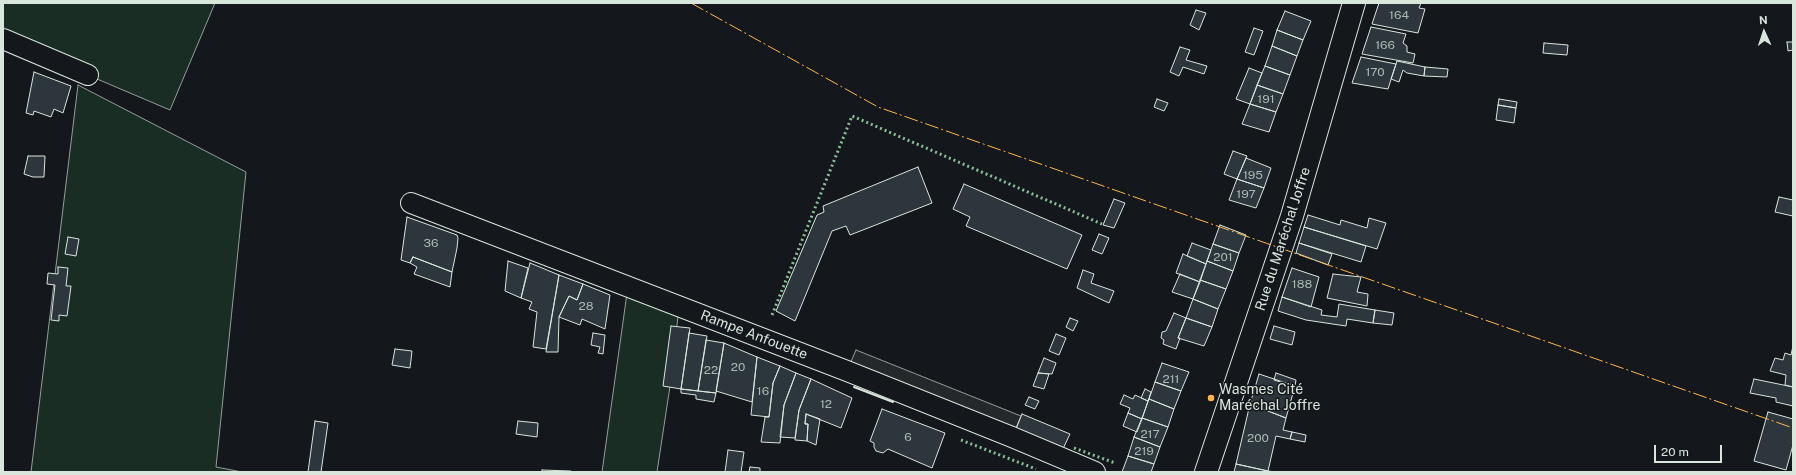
<!DOCTYPE html>
<meta charset="utf-8">
<style>
body{margin:0}
#map{position:relative;width:1796px;height:475px;overflow:hidden;background:#14181c;font-family:"Public Sans",sans-serif}
canvas{display:block}
.frame{position:absolute;inset:0;border:4px solid #d8e6dc;pointer-events:none}
.north{position:absolute;left:1744px;top:12px;width:40px;height:40px;-webkit-text-stroke:3px #14181c;paint-order:stroke;rotate:357deg;font-size:11px;font-weight:700;line-height:16px;text-align:center;color:#d8e6dc}
.north::after{content:'';display:block;margin:auto;width:14px;height:18px;background:#d8e6dc;clip-path:polygon(50% 0,100% 100%,50% 72%,0 100%)}
.scale{position:absolute;left:1654px;top:445px;width:68px;height:18px;box-sizing:border-box;border:2px solid #d8e6dc;border-top:0;padding-left:5px;font-size:12px;line-height:14px;white-space:nowrap;color:#d8e6dc;-webkit-text-stroke:3px #14181c;paint-order:stroke}
</style>
<div id="map">
<canvas width="1796" height="475"></canvas>
<div class="frame"></div>
<div class="north">N</div>
<div class="scale">20 m</div>
</div>
<script>
const context = document.querySelector('canvas').getContext('2d');
context.lineJoin = 'round';
function paint(path, color) { context.fillStyle = color; context.fill(path, 'evenodd'); }
const shape = rows => new Path2D(rows.map(r => 'M' + r).join(''));
function trace(path, color, width, dash) { context.strokeStyle = color; context.lineWidth = width; context.lineCap = dash ? 'butt' : 'round'; context.setLineDash(dash || []); context.stroke(path); }
function write(font, color, halo, rows, align = 'center') {
  context.font = font + ' "Public Sans",sans-serif'; context.lineWidth = 3; context.setLineDash([]); context.textBaseline = 'middle'; context.strokeStyle = halo; context.fillStyle = color; for (const [text, x, y, turn = 0] of rows) {
    context.save(); context.translate(x, y); context.rotate((+turn || 0) * Math.PI / 180); context.textAlign = isNaN(turn) ? turn : align; if (halo) context.strokeText(text, 0, 0); context.fillText(text, 0, 0); context.restore();
  }
}
const green = shape([
 [3,3,215,3,170,110,3,39,3,3],
 [78,85,246,172,216,467,242,472,31,472,78,85],
 [628,286,679,306,672,373,657,472,602,472,628,286]
]);
const parking = shape([
 [856,350,1021,416,1012,437,847,371,856,350]
]);
const building = shape([
 [1379,3,1421,3,1419,8,1425,9,1418,33,1372,24,1379,3],
 [1196,10,1206,13,1199,30,1190,25,1196,10],
 [1285,11,1311,21,1303,40,1277,30,1285,11],
 [1371,27,1406,34,1403,43,1407,46,1407,52,1415,54,1413,63,1362,54,1371,27],
 [1254,28,1263,31,1254,55,1245,52,1254,28],
 [1277,30,1303,40,1297,56,1272,46,1277,30],
 [1787,42,1793,42,1793,50,1788,51,1787,42],
 [1544,43,1568,45,1567,55,1543,53,1544,43],
 [1272,46,1297,56,1290,75,1265,66,1272,46],
 [1180,47,1190,50,1186,60,1207,66,1204,74,1183,67,1179,76,1170,72,1180,47],
 [1361,57,1396,64,1388,89,1352,83,1361,57],
 [1397,61,1425,67,1424,76,1407,73,1403,70,1399,82,1391,79,1397,61],
 [1265,66,1290,75,1283,94,1257,85,1265,66],
 [1425,67,1448,69,1447,77,1424,76,1425,67],
 [1249,68,1262,73,1250,104,1236,99,1249,68],
 [34,72,71,86,63,113,54,109,51,117,34,111,33,115,26,113,34,72],
 [1257,85,1283,94,1276,112,1250,104,1257,85],
 [1157,99,1168,103,1164,111,1154,107,1157,99],
 [1499,99,1517,102,1516,108,1498,105,1499,99],
 [1250,104,1276,112,1269,132,1242,124,1250,104],
 [1498,105,1516,108,1514,123,1496,120,1498,105],
 [1233,151,1247,156,1237,179,1224,174,1233,151],
 [28,156,45,156,44,177,33,177,24,174,28,156],
 [1246,158,1271,168,1264,188,1237,179,1246,158],
 [918,167,932,203,850,235,846,226,832,231,795,321,776,311,817,215,824,212,823,206,918,167],
 [1237,179,1264,188,1256,208,1229,200,1237,179],
 [964,184,1082,235,1067,269,966,226,970,217,953,209,964,184],
 [1779,197,1793,200,1793,216,1775,212,1779,197],
 [1114,199,1125,203,1114,228,1103,225,1114,199],
 [1308,215,1340,225,1341,220,1367,228,1369,218,1386,223,1377,249,1304,227,1308,215],
 [407,217,457,235,458,238,457,248,452,272,413,257,410,263,401,260,407,217],
 [1220,225,1246,235,1239,253,1213,244,1220,225],
 [1304,227,1366,246,1361,262,1299,243,1304,227],
 [1099,234,1109,238,1102,254,1092,250,1099,234],
 [68,237,79,239,76,256,65,254,68,237],
 [1192,243,1211,250,1206,264,1187,256,1192,243],
 [1299,243,1332,254,1328,265,1296,253,1299,243],
 [1213,244,1239,253,1233,271,1207,261,1213,244],
 [1183,254,1206,264,1200,282,1176,273,1183,254],
 [413,257,452,272,450,287,414,274,417,267,410,263,413,257],
 [508,261,528,268,521,298,505,291,508,261],
 [1207,261,1233,271,1226,289,1200,280,1207,261],
 [530,263,559,275,546,349,533,347,537,312,529,309,532,302,521,298,530,263],
 [58,267,68,268,66,286,71,286,67,316,59,315,59,321,51,320,55,285,47,284,48,273,58,274,58,267],
 [1292,268,1319,277,1311,307,1282,297,1292,268],
 [1083,270,1094,274,1091,283,1114,291,1109,303,1077,288,1083,270],
 [1180,274,1200,282,1193,299,1172,292,1180,274],
 [1333,274,1361,277,1357,292,1368,294,1367,306,1327,298,1333,274],
 [559,275,583,284,577,300,569,296,559,317,558,352,546,352,559,275],
 [1200,280,1226,289,1218,309,1193,299,1200,280],
 [583,284,610,295,605,329,582,319,580,325,559,317,569,296,577,300,583,284],
 [1282,297,1322,310,1321,315,1337,317,1339,304,1375,310,1373,323,1347,319,1346,326,1306,320,1278,311,1282,297],
 [1193,299,1218,309,1212,327,1186,318,1193,299],
 [1375,310,1394,313,1392,325,1373,323,1375,310],
 [1174,313,1186,318,1178,338,1180,338,1176,349,1163,344,1164,340,1161,338,1162,332,1166,331,1174,313],
 [1070,318,1078,321,1073,331,1066,327,1070,318],
 [1186,318,1212,327,1204,346,1178,338,1186,318],
 [671,326,690,328,681,389,663,386,671,326],
 [1274,326,1295,332,1292,345,1270,339,1274,326],
 [593,333,605,335,603,354,598,353,600,347,591,345,593,333],
 [689,333,707,336,698,391,681,389,689,333],
 [1056,334,1066,338,1059,355,1049,351,1056,334],
 [706,340,724,343,716,393,698,391,706,340],
 [724,343,757,357,752,402,716,391,724,343],
 [1793,346,1793,387,1785,385,1786,375,1770,371,1775,358,1783,360,1785,353,1791,355,1793,346],
 [395,349,412,351,410,368,392,365,395,349],
 [757,357,780,366,773,383,769,417,751,415,757,357],
 [1044,358,1056,363,1052,374,1038,373,1044,358],
 [1162,363,1189,372,1181,391,1155,382,1162,363],
 [780,366,796,373,784,405,780,443,761,442,765,417,769,417,773,383,780,366],
 [796,373,811,379,799,410,795,438,780,437,784,405,796,373],
 [1038,373,1049,374,1044,389,1033,386,1038,373],
 [1276,373,1296,380,1295,386,1287,382,1287,384,1274,380,1276,373],
 [1259,374,1295,386,1286,418,1250,404,1259,374],
 [811,379,852,398,841,428,806,414,805,424,808,424,807,441,795,440,799,410,811,379],
 [1754,379,1793,387,1793,406,1776,402,1776,398,1750,393,1754,379],
 [1155,382,1181,391,1174,409,1149,399,1155,382],
 [681,389,716,393,714,402,696,399,696,395,681,393,681,389],
 [1145,389,1151,392,1148,401,1141,398,1145,389],
 [1124,395,1133,399,1135,395,1148,401,1142,419,1128,413,1130,408,1120,404,1124,395],
 [1029,397,1039,401,1035,409,1025,405,1029,397],
 [1149,399,1174,409,1168,427,1142,418,1149,399],
 [1250,404,1286,418,1283,430,1292,432,1290,439,1276,436,1268,471,1236,464,1250,404],
 [882,409,945,433,932,468,888,449,883,453,876,451,874,447,874,443,870,441,882,409],
 [1768,412,1793,419,1793,445,1786,470,1754,461,1768,412],
 [1128,413,1142,419,1137,432,1123,426,1128,413],
 [806,414,820,419,816,445,807,441,808,424,805,424,806,414],
 [1022,414,1070,434,1061,453,1014,434,1022,414],
 [1142,418,1168,427,1160,447,1134,437,1142,418],
 [315,421,328,423,321,472,308,472,315,421],
 [518,421,538,423,537,437,516,434,518,421],
 [1292,432,1306,435,1305,442,1290,439,1292,432],
 [1134,437,1160,447,1154,464,1128,456,1134,437],
 [728,450,744,452,741,472,725,472,728,450],
 [1128,456,1154,464,1151,472,1122,472,1128,456],
 [1236,464,1268,471,1276,472,1234,472,1236,464],
 [750,467,760,468,760,472,749,472,750,467],
 [542,470,571,471,571,472,542,472,542,470]
]);
const minor = shape([
 [3,39,88,75],
 [411,203,847,371,1012,437,1095,472]
]);
const tertiary = shape([
 [1206,472,1292,216,1354,3]
]);
const hedge = shape([
 [772,315,852,116,1102,224],
 [961,440,1036,469],
 [1074,448,1115,463]
]);
const wall = shape([
 [854,387,893,402]
]);
const power = shape([
 [691,3,878,107,1793,428]
]);
const markers = [
 [1211,398,4,"#ffb74d"]
];
const numberNames = [
 ["164",1399,15],
 ["166",1385,45],
 ["170",1375,72],
 ["191",1266,99],
 ["195",1253,175],
 ["197",1246,194],
 ["36",431,243],
 ["201",1223,257],
 ["188",1302,284],
 ["28",586,306],
 ["20",738,367],
 ["22",711,370],
 ["211",1171,379],
 ["16",763,391],
 ["12",826,404],
 ["217",1150,434],
 ["6",908,437],
 ["200",1258,438],
 ["219",1144,451]
];
const streetNames = [
 ["Rue du Maréchal Joffre",1283,239,-72],
 ["Rampe Anfouette",754,335,21]
];
const poiNames = [
 ["Wasmes Cité",1219,390],
 ["Maréchal Joffre",1219,406]
];
paint(green, '#1a2d24');
trace(green, '#939e99', 1);
paint(parking, '#24282b');
trace(parking, '#939e99', 1);
paint(building, '#2c363c');
trace(building, '#d8e6dc', 1);
trace(minor, '#d8e6dc', 22);
trace(tertiary, '#d8e6dc', 24);
trace(minor, '#14181c', 20);
trace(tertiary, '#14181c', 22);
trace(hedge, '#8ac095', 3, [2, 3]);
trace(wall, '#d8e6dc', 2);
trace(power, '#ffb74d', 1, [14, 3, 2, 3]);
for (const [x, y, r, color] of markers) { const dot = new Path2D(); dot.arc(x, y, r, 0, 2 * Math.PI); context.fillStyle = color; context.fill(dot); trace(dot, '#14181c', 1.5); }
write('12px', '#adbab4', null, numberNames);
write('14px', '#d8e6dc', '#14181c', streetNames);
write('14px', '#d8e6dc', '#14181c', poiNames, 'left');
</script>
